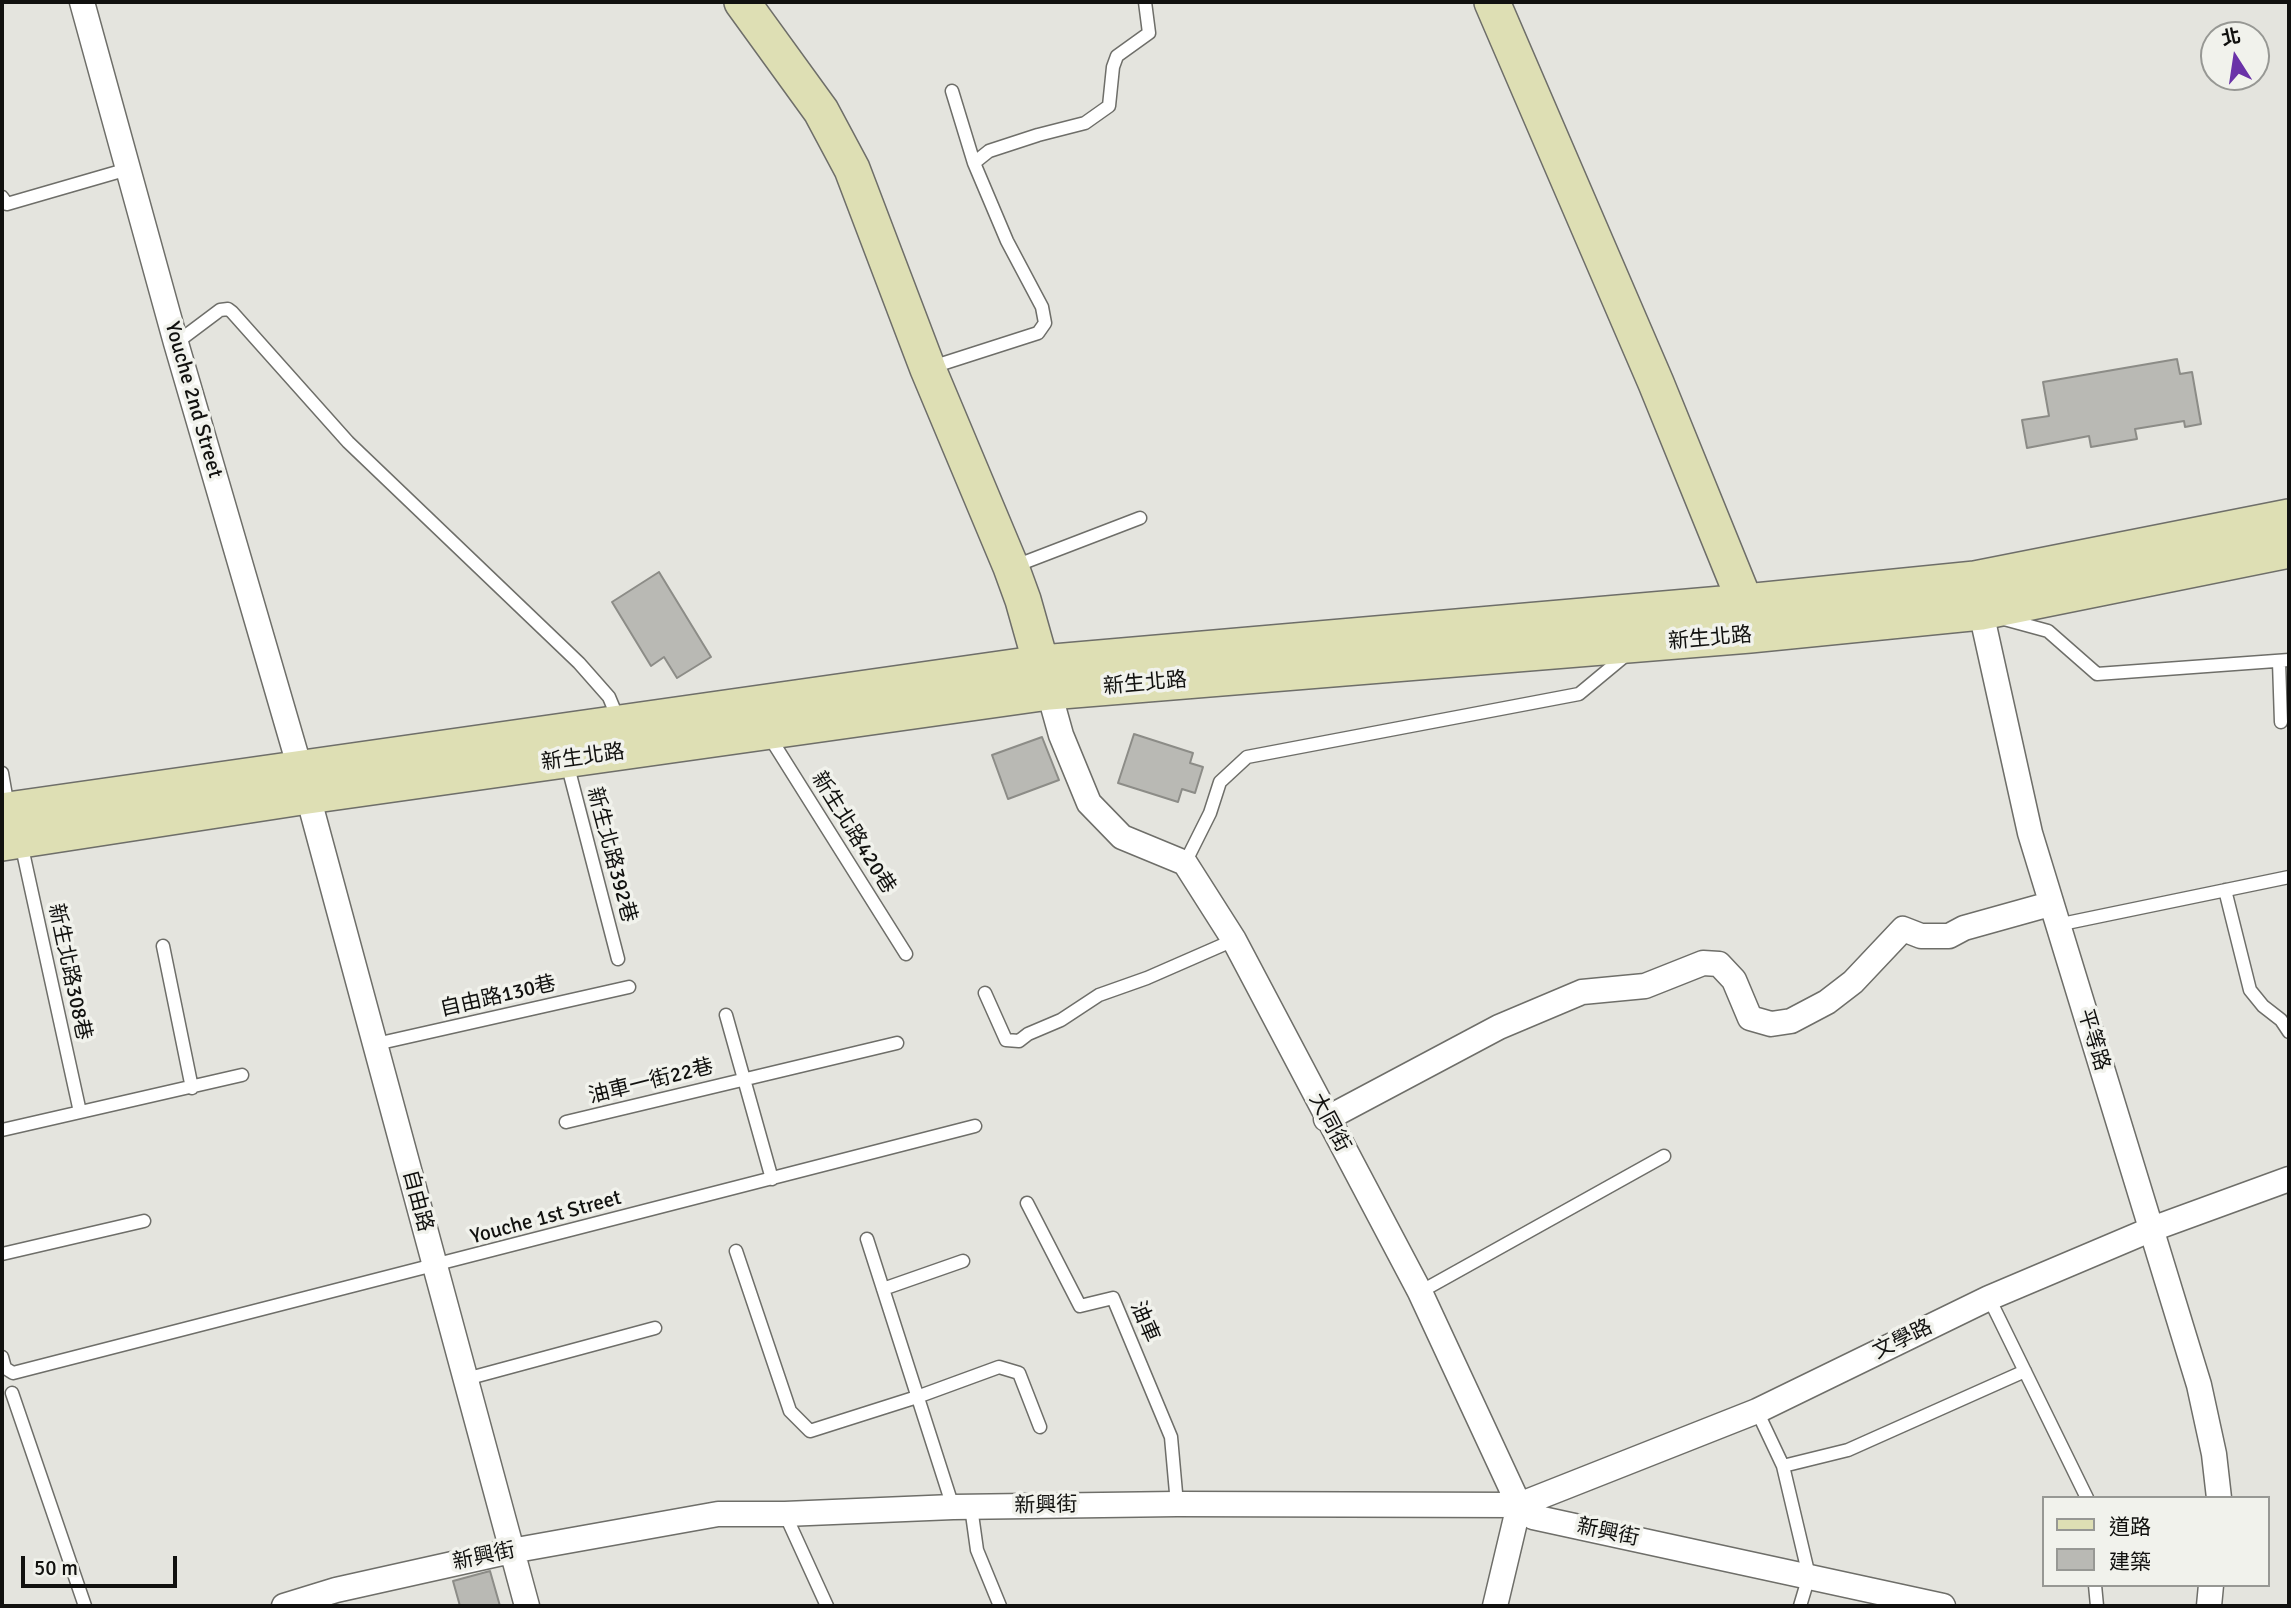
<!DOCTYPE html>
<meta charset="utf-8">
<style>
body{margin:0}
#map{position:relative;width:2291px;height:1608px;overflow:hidden;background:#e4e4de;font-family:Signika,"Noto Sans TC",sans-serif}
canvas{display:block}
.frame{position:absolute;inset:0;border:4px solid #11110f;pointer-events:none}
.legend{position:absolute;left:2042px;top:1496px;width:228px;height:91px;box-sizing:border-box;background:#f1f2ec;border:2px solid #979894;margin:0;padding:9px 12px;list-style:none;font-size:21px;color:#11110f}
.legend li{display:flex;align-items:center;gap:14px;height:35px}
.legend b{width:35px;border:2px solid #979894}
.north{position:absolute;left:2200px;top:21px;width:70px;height:70px;box-sizing:border-box;background:#f1f2ec;border:2px solid #979894;border-radius:50%;rotate:348deg;font-size:19px;font-weight:700;line-height:28px;text-align:center;color:#11110f}
.north::after{content:'';display:block;margin:auto;width:24px;height:32px;background:#6a32a8;clip-path:polygon(50% 0,100% 100%,50% 72%,0 100%)}
.scale{position:absolute;left:21px;top:1556px;width:156px;height:32px;box-sizing:border-box;border:4px solid #11110f;border-top:0;padding-left:9px;font-size:21px;line-height:24px;white-space:nowrap;color:#11110f;-webkit-text-stroke:5px #f1f2ec;paint-order:stroke}
</style>
<div id="map">
<canvas width="2291" height="1608"></canvas>
<div class="frame"></div>
<ul class="legend">
<li><b style="height:9px;background:#dedfb4"></b>道路</li>
<li><b style="height:19px;background:#b9b9b4"></b>建築</li>
</ul>
<div class="north">北</div>
<div class="scale">50 m</div>
</div>
<script>
const context = document.querySelector('canvas').getContext('2d');
context.lineJoin = 'round';
function paint(path, color) { context.fillStyle = color; context.fill(path, 'evenodd'); }
const shape = rows => new Path2D(rows.map(r => 'M' + r).join(''));
function trace(path, color, width, dash) { context.strokeStyle = color; context.lineWidth = width; context.lineCap = dash ? 'butt' : 'round'; context.setLineDash(dash || []); context.stroke(path); }
function write(font, color, halo, rows, align = 'center') {
  context.font = font + ' Signika,"Noto Sans TC",sans-serif'; context.lineWidth = 7; context.setLineDash([]); context.textBaseline = 'middle'; context.strokeStyle = halo; context.fillStyle = color; for (const [text, x, y, turn = 0] of rows) {
    context.save(); context.translate(x, y); context.rotate((+turn || 0) * Math.PI / 180); context.textAlign = isNaN(turn) ? turn : align; if (halo) context.strokeText(text, 0, 0); context.fillText(text, 0, 0); context.restore();
  }
}
const building = shape([
 [2177,359,2180,374,2192,372,2201,424,2185,427,2184,421,2135,429,2137,439,2091,447,2089,436,2027,448,2022,420,2049,416,2043,382,2177,359],
 [659,572,711,657,677,678,664,657,651,666,612,602,659,572],
 [1134,734,1193,753,1190,763,1203,767,1195,793,1182,789,1178,802,1118,783,1134,734],
 [1042,737,1059,780,1008,799,992,755,1042,737],
 [490,1571,500,1606,460,1606,453,1581,490,1571]
]);
const lane = shape([
 [974,163,989,151,1038,135,1085,123,1109,106,1113,67,1117,56,1149,33,1145,2],
 [2,197,7,204,128,169],
 [176,343,220,310,228,309,232,312,348,442,579,663,609,697,619,721],
 [929,368,1038,333,1045,323,1042,307,1007,241,974,163,952,91],
 [1015,566,1140,518],
 [2004,619,2048,631,2097,674,2289,660],
 [2279,662,2281,722],
 [769,736,906,954],
 [567,763,618,959],
 [2,773,8,807],
 [21,843,80,1112],
 [1185,863,1210,813,1220,782,1247,757,1579,694,1626,655],
 [2225,890,2250,990,2263,1006,2281,1020,2289,1032],
 [2057,925,2289,877],
 [163,946,192,1088],
 [985,993,1006,1040,1019,1041,1028,1034,1061,1020,1099,995,1147,978,1234,940],
 [726,1015,772,1179],
 [376,1044,629,987],
 [566,1122,897,1043],
 [2,1130,242,1075],
 [1027,1203,1080,1306,1113,1298,1171,1437,1177,1504],
 [867,1239,953,1507],
 [736,1251,790,1411,810,1431,917,1397,999,1367,1019,1373,1040,1427],
 [2,1254,144,1221],
 [883,1289,963,1261],
 [1420,1292,1664,1156],
 [1989,1298,2087,1498],
 [2,1357,5,1368,13,1373,975,1126],
 [466,1379,655,1328],
 [12,1393,85,1606],
 [1757,1411,1783,1466,1809,1576,1800,1606],
 [1783,1466,1848,1450,2025,1371],
 [971,1507,977,1550,1000,1606],
 [785,1514,827,1606],
 [2095,1585,2097,1606]
]);
const street = shape([
 [82,2,176,343,308,796,527,1606],
 [1981,612,2030,833,2199,1385,2214,1454,2219,1498],
 [1049,692,1061,735,1089,803,1122,837,1185,863,1234,940,1420,1292,1519,1505,1495,1606],
 [1326,1119,1499,1027,1582,992,1645,986,1703,963,1719,964,1734,980,1750,1018,1771,1024,1791,1021,1827,1002,1853,982,1903,929,1921,936,1949,936,1964,928,2050,904],
 [1519,1505,1757,1411,1989,1298,2152,1229,2289,1179],
 [284,1606,336,1590,511,1551,718,1514,785,1514,953,1507,1177,1504,1519,1505,1533,1517,1943,1606],
 [2209,1606,2211,1585]
]);
const secondary = shape([
 [742,2,821,111,852,169,928,369,1011,567,1023,600,1047,685],
 [1492,2,1656,383,1745,602,1748,622],
 [2,811,1042,663,1745,602,1975,579,2289,517],
 [2,843,308,796,1049,692,1750,635,1981,612,2289,550]
]);
const streetNames = [
 ["Youche 2nd Street",193,400,74],
 ["新生北路",1710,639,-5],
 ["新生北路",1145,684,-5],
 ["新生北路",583,758,-8],
 ["新生北路420巷",853,833,58],
 ["新生北路392巷",611,855,75],
 ["新生北路308巷",69,972,78],
 ["自由路130巷",498,997,-13],
 ["平等路",2093,1040,73],
 ["油車一街22巷",651,1082,-14],
 ["大同街",1329,1123,62],
 ["自由路",417,1201,75],
 ["Youche 1st Street",546,1218,-15],
 ["油車",1144,1322,67],
 ["文學路",1903,1340,-26],
 ["新興街",1046,1506,-1],
 ["新興街",1608,1533,12],
 ["新興街",484,1557,-12]
];
paint(building, '#b9b9b4');
trace(building, '#8c8c87', 2);
trace(lane, '#6e6e69', 15);
trace(street, '#6e6e69', 27);
trace(secondary, '#6e6e69', 38);
trace(lane, '#fff', 12);
trace(street, '#fff', 24);
trace(secondary, '#dedfb4', 35);
write('21px', '#11110f', '#f1f2ec', streetNames);
</script>
